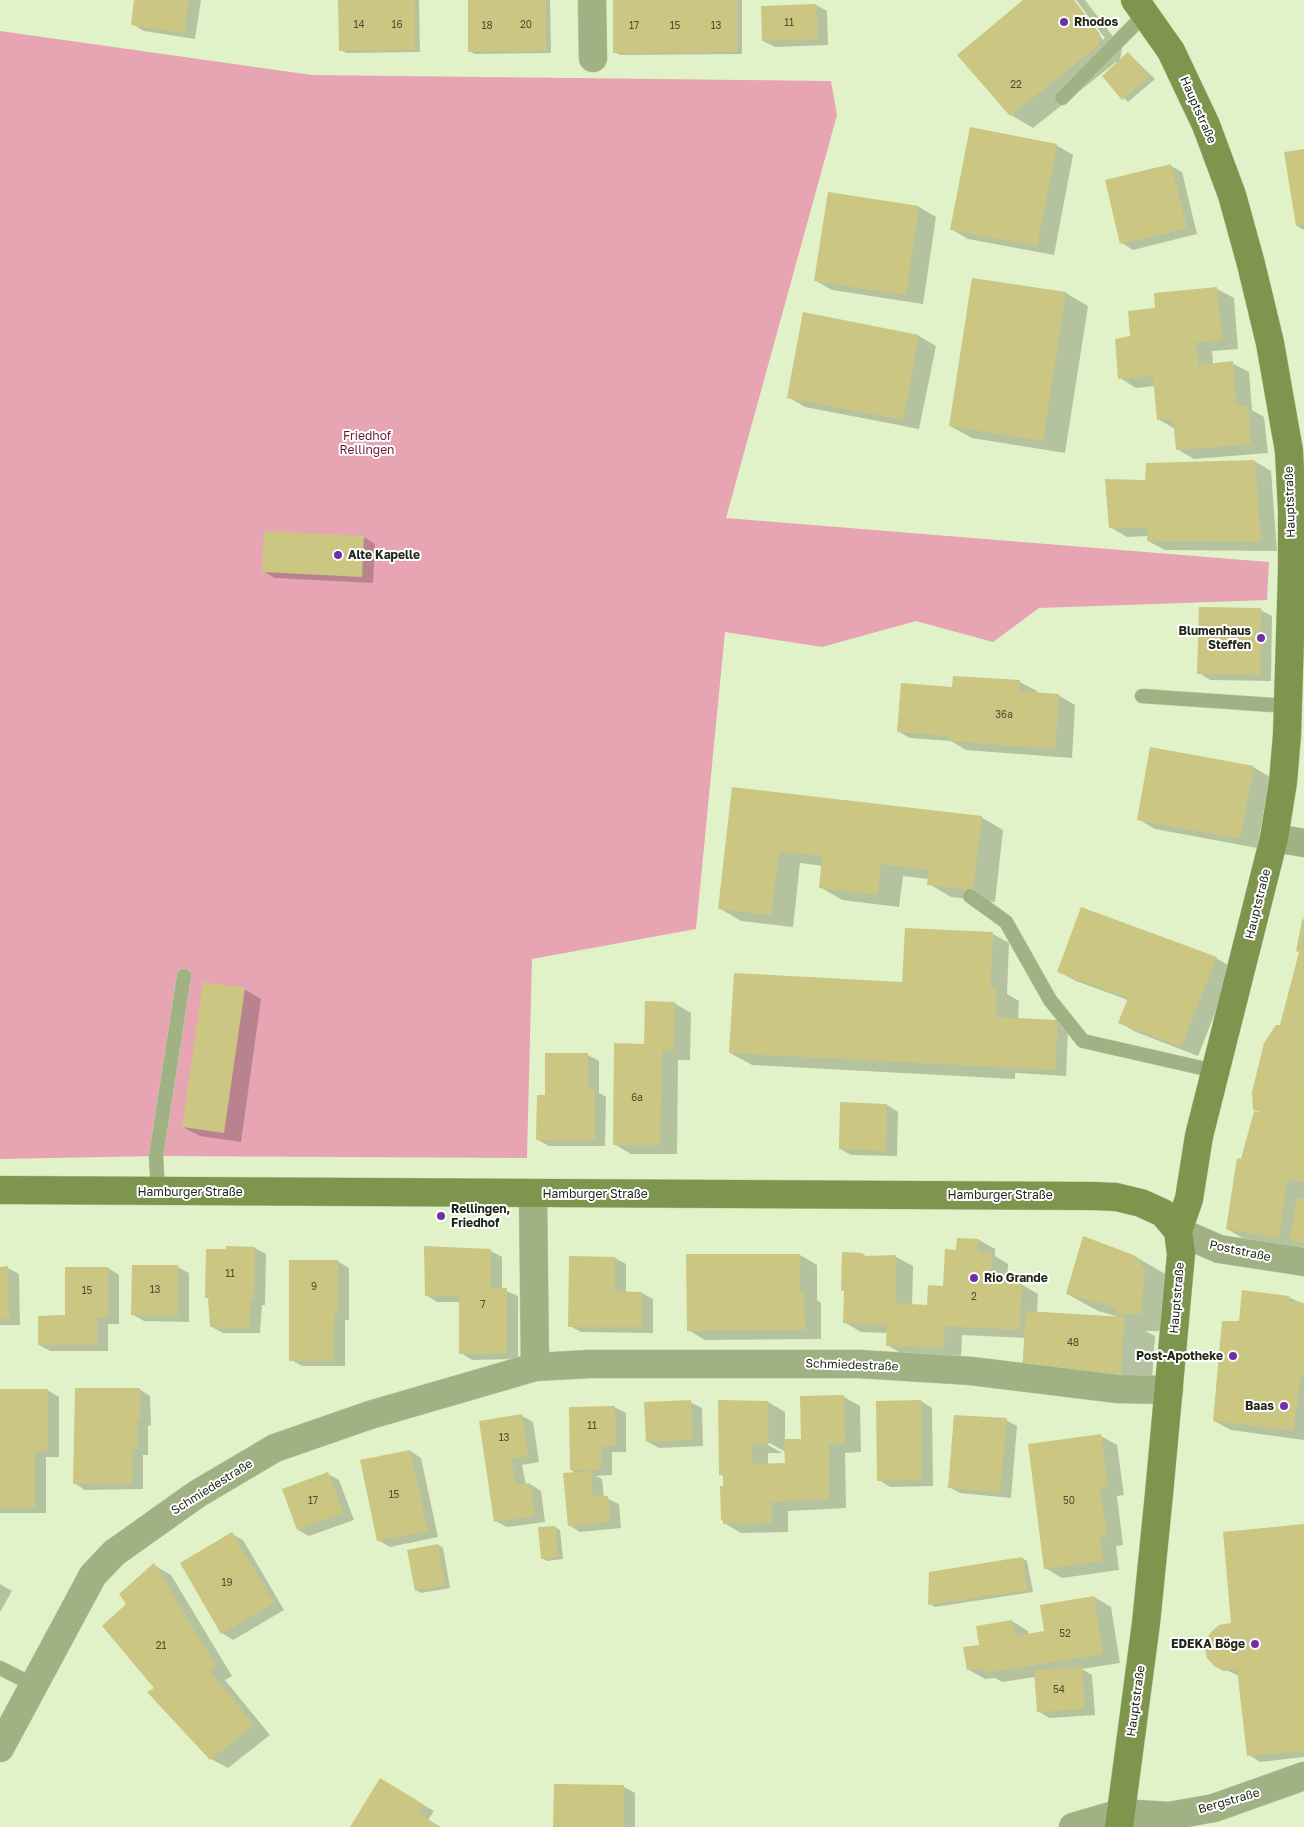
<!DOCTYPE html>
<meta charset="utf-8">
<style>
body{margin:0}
canvas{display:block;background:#e2f2c8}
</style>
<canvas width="1304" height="1827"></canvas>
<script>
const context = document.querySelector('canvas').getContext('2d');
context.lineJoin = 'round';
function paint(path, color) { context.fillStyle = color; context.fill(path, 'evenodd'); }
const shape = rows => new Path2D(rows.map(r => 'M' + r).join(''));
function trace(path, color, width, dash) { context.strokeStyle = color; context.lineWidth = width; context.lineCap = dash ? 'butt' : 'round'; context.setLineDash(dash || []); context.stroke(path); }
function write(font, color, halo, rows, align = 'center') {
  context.font = font + ' "Golos Text",sans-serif'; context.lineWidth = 4; context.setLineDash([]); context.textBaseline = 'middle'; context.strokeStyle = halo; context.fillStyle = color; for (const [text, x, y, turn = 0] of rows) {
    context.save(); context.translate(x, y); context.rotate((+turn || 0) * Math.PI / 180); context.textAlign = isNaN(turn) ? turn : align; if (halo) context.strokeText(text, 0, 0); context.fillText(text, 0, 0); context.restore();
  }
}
const green = shape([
 [0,31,312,75,831,81,837,115,726,518,1269,562,1267,600,1039,608,993,642,916,621,822,647,725,632,696,929,532,959,527,1158,156,1156,0,1159]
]);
const shadow = shape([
 [135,0,201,0,195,39,144,31,132,24],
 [340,0,419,0,420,52,346,53,341,50],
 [470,0,550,0,551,53,475,54,469,51],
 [614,0,742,0,742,54,620,55,614,52],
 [1028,0,1072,0,1103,40,1105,38,1076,0,1085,0,1122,48,1120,61,1128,53,1155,79,1128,102,1104,77,1117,64,1116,62,1033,128,1011,115],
 [816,5,827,11,828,45,775,47,763,41,762,7],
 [1056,145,1073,155,1054,255,968,239,951,229],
 [1304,150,1304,230,1297,226],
 [1171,166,1182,172,1197,234,1133,250,1122,243],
 [829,194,919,207,936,217,923,304,832,290,816,281],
 [973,279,1066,293,1088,306,1065,453,972,438,950,426],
 [1217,289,1234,298,1238,349,1212,351,1213,364,1232,363,1249,372,1252,410,1264,417,1268,453,1194,459,1177,449,1175,429,1158,419,1155,386,1136,388,1120,378,1132,337,1157,309],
 [919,336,936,346,919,429,805,407,788,397],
 [1254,461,1271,471,1277,551,1165,550,1148,541,1148,536,1127,537,1110,527,1146,481],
 [364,537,375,544,373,583,275,578,263,571],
 [1261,610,1272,616,1271,681,1210,680,1199,673],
 [1020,682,1037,691,1036,694,1058,695,1075,705,1072,758,966,750,951,741,910,738,899,732,951,688],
 [1253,767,1270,777,1257,848,1155,829,1138,819],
 [734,788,981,817,1003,830,995,902,951,897,929,884,929,879,903,876,899,907,842,900,820,887,823,866,800,863,793,927,741,921,719,908],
 [1304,917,1304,1254,1258,1247,1227,1229,1242,1160,1262,1113,1254,1109,1281,1026,1300,952,1298,951],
 [993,934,1009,943,1007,994,1019,1001,1018,1020,1057,1022,1068,1028,1066,1076,1015,1073,1015,1079,752,1065,730,1053,903,983],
 [1216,958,1233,968,1198,1056,1136,1032,1120,1023,1128,1000,1076,981,1059,972],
 [244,989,261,999,241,1142,200,1136,183,1127],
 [674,1003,691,1013,690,1060,678,1060,677,1154,631,1154,614,1144,645,1045],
 [588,1055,599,1061,599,1093,606,1097,605,1146,549,1146,538,1140,546,1096],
 [841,1104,887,1105,898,1112,897,1156,851,1155,840,1149],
 [979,1240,995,1249,995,1256,1008,1264,1007,1283,1021,1284,1038,1294,1037,1313,1119,1317,1098,1311,1067,1294,1136,1257,1167,1275,1171,1331,1145,1331,1155,1336,1151,1393,1026,1338,962,1335,961,1357,904,1355,887,1345,888,1333,861,1332,844,1322,863,1254,867,1257,896,1257,913,1266,912,1305,928,1306,944,1287,957,1251],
 [255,1248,266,1254,265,1305,262,1305,260,1333,223,1333,212,1327,210,1299,207,1298],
 [491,1251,502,1257,502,1289,518,1296,518,1359,472,1360,461,1353,461,1302,437,1302,426,1295],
 [800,1255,817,1265,817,1300,821,1303,821,1339,705,1340,688,1330],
 [615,1258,626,1264,626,1292,642,1293,653,1299,653,1333,581,1332,570,1326],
 [337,1261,349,1268,349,1320,345,1320,345,1366,302,1366,291,1360],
 [133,1267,178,1267,189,1273,189,1322,144,1321,133,1315],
 [0,1268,8,1268,19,1274,20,1325,0,1325],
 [108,1268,119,1275,119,1324,108,1324,108,1351,50,1351,39,1345],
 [1288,1297,1304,1304,1304,1440,1231,1430,1214,1421,1240,1322],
 [139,1389,150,1396,151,1425,148,1426,148,1455,143,1455,143,1489,85,1490,74,1483],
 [47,1390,59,1397,59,1457,46,1457,46,1513,0,1513,0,1391],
 [844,1397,860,1406,861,1452,845,1453,846,1508,788,1511,788,1532,741,1533,724,1523,722,1520,724,1477,720,1474,719,1401,768,1402,785,1412,785,1440,802,1440],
 [764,1440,786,1452,786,1465,768,1465,768,1453,782,1453,763,1442],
 [921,1401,932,1408,933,1486,890,1487,879,1480],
 [690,1402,702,1408,703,1446,659,1448,648,1442],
 [614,1407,626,1413,626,1452,612,1452,612,1475,596,1476,602,1479,604,1497,619,1504,621,1528,580,1532,569,1525,578,1474,571,1470],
 [522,1416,533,1422,539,1462,522,1465,526,1485,530,1484,541,1491,545,1522,507,1527,496,1521],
 [1006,1420,1017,1426,1011,1498,960,1493,949,1487],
 [1101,1436,1117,1445,1124,1495,1117,1496,1123,1545,1116,1546,1119,1570,1062,1578,1045,1568],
 [410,1451,421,1458,438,1537,390,1547,378,1540],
 [328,1474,339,1480,354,1520,309,1536,298,1530],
 [1304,1525,1304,1757,1260,1762,1249,1755,1239,1676,1215,1665,1233,1624],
 [555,1527,560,1530,563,1559,547,1561,542,1558],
 [232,1534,243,1540,284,1610,233,1640,222,1633],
 [438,1545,443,1548,450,1588,421,1593,416,1590],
 [1022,1558,1027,1561,1033,1592,935,1607,930,1604],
 [154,1565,171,1575,232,1676,225,1680,270,1735,228,1768,211,1759,156,1689,127,1604],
 [0,1584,12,1591,0,1612],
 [1094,1597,1111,1607,1120,1663,1082,1669,1092,1675,1095,1715,1049,1718,1038,1711,1035,1677,1002,1682,995,1678,985,1679,969,1670,981,1646,1012,1621,1028,1631,1029,1635,1045,1633],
 [380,1780,434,1811,428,1820,439,1827,351,1827],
 [624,1787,635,1793,635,1827,555,1827]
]);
const building = shape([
 [134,0,189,0,184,33,131,25],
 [338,0,415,0,415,50,339,51],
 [468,0,546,0,546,51,468,52],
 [613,0,737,0,737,52,613,53],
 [1023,0,1074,0,1100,34,1098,46,1010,116,957,55],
 [816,4,818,39,762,41,761,6],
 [1128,52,1150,76,1122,100,1102,76],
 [970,127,1057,144,1037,246,950,230],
 [1304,149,1304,225,1296,226,1284,152],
 [1171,164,1187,228,1120,244,1105,180],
 [828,192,919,206,906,295,814,281],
 [972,278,1066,292,1043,441,949,426],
 [1217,287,1222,340,1196,342,1198,365,1233,361,1236,406,1248,406,1251,444,1176,450,1173,419,1157,420,1153,376,1118,379,1115,339,1130,336,1128,311,1155,308,1154,293],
 [803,312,919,335,903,420,787,398],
 [1255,460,1261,542,1147,541,1148,527,1109,528,1105,479,1145,480,1146,463],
 [264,531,364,536,362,577,262,572],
 [1199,607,1261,608,1260,675,1197,674],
 [953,676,1020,680,1019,691,1059,694,1055,749,948,741,949,736,897,732,901,683,952,687],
 [1150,747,1254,766,1240,839,1137,820],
 [732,787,982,816,973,890,927,885,929,870,881,864,878,895,819,888,822,856,779,851,771,915,718,909],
 [1081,907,1217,957,1181,1047,1118,1023,1128,998,1057,972],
 [1303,915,1304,1182,1287,1180,1279,1238,1226,1229,1237,1158,1241,1159,1254,1111,1298,1119,1253,1110,1252,1092,1264,1043,1276,1025,1280,1025,1299,952,1296,951],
 [905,928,993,932,990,987,997,987,995,1017,1058,1020,1055,1070,729,1053,734,973,902,982],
 [203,982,245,988,224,1133,182,1127],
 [645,1001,675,1002,674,1051,662,1051,660,1145,613,1145,614,1043,644,1044],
 [545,1053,588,1053,588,1089,595,1089,595,1141,536,1140,537,1095,545,1095],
 [840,1102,887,1104,886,1151,839,1149],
 [1297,1198,1304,1199,1304,1243,1290,1241],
 [1083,1236,1136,1256,1145,1272,1141,1314,1116,1314,1116,1307,1066,1294],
 [957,1238,979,1239,978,1252,992,1253,990,1281,1022,1283,1019,1330,945,1326,944,1348,886,1346,887,1325,843,1323,844,1291,841,1291,842,1252,863,1253,863,1256,896,1255,895,1303,927,1305,928,1285,943,1286,945,1249,956,1250],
 [226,1246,255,1247,254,1299,251,1299,249,1328,210,1327,208,1298,205,1298,206,1249,226,1249],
 [424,1246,491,1249,491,1288,507,1288,507,1353,459,1354,459,1296,425,1296],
 [686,1254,800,1254,800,1292,804,1292,805,1330,687,1331],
 [569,1256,615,1257,615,1291,642,1292,642,1327,568,1327],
 [289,1260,338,1260,338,1314,334,1314,334,1361,289,1361],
 [132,1265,178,1265,178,1316,131,1315],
 [8,1266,9,1319,0,1319,0,1267],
 [65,1267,108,1267,108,1318,97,1318,97,1345,38,1345,38,1316,65,1315],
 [1242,1290,1289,1296,1290,1301,1304,1303,1304,1374,1301,1374,1293,1431,1213,1421,1222,1321,1239,1321],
 [1026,1311,1124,1317,1121,1376,1022,1370],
 [75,1388,140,1388,140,1420,137,1420,137,1449,132,1449,132,1484,73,1484],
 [0,1389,48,1389,48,1451,35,1451,35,1508,0,1508],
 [844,1395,845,1443,829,1444,829,1499,771,1502,772,1523,723,1524,723,1520,721,1520,720,1486,723,1486,723,1475,719,1475,718,1400,768,1401,769,1444,752,1444,752,1464,785,1463,784,1439,801,1439,800,1396],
 [691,1400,692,1440,646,1442,644,1402],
 [921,1400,922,1480,877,1481,876,1401],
 [615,1406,616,1446,601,1447,601,1470,570,1470,569,1407],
 [522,1414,528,1456,511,1459,516,1485,530,1483,535,1516,494,1522,479,1421],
 [954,1415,1007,1418,1000,1492,948,1488],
 [1101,1434,1108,1486,1100,1487,1107,1536,1100,1537,1103,1561,1044,1569,1028,1444],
 [410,1450,428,1531,377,1541,360,1460],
 [591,1471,593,1497,608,1496,610,1522,568,1526,563,1473],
 [328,1472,343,1513,297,1530,282,1489],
 [1304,1524,1304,1751,1247,1756,1237,1669,1224,1671,1214,1666,1207,1658,1205,1649,1206,1639,1212,1631,1219,1625,1231,1623,1223,1532],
 [555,1526,558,1557,541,1559,538,1527],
 [232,1532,274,1603,221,1634,180,1563],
 [438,1544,445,1585,415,1591,407,1550],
 [1022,1557,1028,1590,928,1605,929,1572],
 [154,1563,216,1666,209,1670,254,1725,210,1760,147,1692,154,1688,102,1626,126,1604,119,1594],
 [1094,1596,1103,1654,984,1673,984,1668,967,1670,963,1647,979,1645,976,1626,1012,1620,1015,1636,1044,1631,1040,1605],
 [1082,1667,1085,1709,1037,1712,1034,1670],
 [380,1778,423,1804,418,1813,441,1827,350,1827],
 [554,1784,624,1785,624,1827,553,1827]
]);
const lane = shape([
 [1062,98,1145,14],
 [1142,696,1287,706],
 [970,896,1006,922,1050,1000,1083,1041,1215,1071],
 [158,1192,156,1156,184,976],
 [0,1668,34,1685]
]);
const street = shape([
 [592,0,593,58],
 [1274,838,1304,843],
 [533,1194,535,1367],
 [1178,1231,1219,1249,1304,1262],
 [0,1748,93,1575,114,1553,197,1494,275,1448,370,1415,535,1367,590,1364,859,1364,971,1371,1118,1389,1169,1390],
 [1073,1827,1121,1813,1169,1816,1214,1808,1304,1776]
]);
const secondary = shape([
 [0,1190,1093,1196,1116,1197,1141,1203,1163,1213,1178,1231],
 [1119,1827,1146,1623,1159,1494,1181,1254,1178,1231,1189,1199,1199,1136,1274,838,1283,782,1287,735,1292,572,1292,510,1289,451,1270,343,1251,264,1232,195,1206,125,1171,51,1135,0]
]);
const markers = [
 [1064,22,5,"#6f31a6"],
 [338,555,5,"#6f31a6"],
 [1261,638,5,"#6f31a6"],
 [441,1216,5,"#6f31a6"],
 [974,1278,5,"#6f31a6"],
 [1233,1356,5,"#6f31a6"],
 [1284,1406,5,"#6f31a6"],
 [1255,1644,5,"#6f31a6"]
];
const numberNames = [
 ["11",789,23],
 ["14",359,25],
 ["16",397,25],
 ["20",526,25],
 ["18",487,26],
 ["17",634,26],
 ["15",675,26],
 ["13",716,26],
 ["22",1016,85],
 ["36a",1004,715],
 ["6a",637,1098],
 ["11",230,1274],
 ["9",314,1287],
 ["13",155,1290],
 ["15",87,1291],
 ["2",974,1297],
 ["7",483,1305],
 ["48",1073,1343],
 ["11",592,1426],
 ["13",504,1438],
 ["15",394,1495],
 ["17",313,1501],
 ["50",1069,1501],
 ["19",227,1583],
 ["52",1065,1634],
 ["21",161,1646],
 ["54",1059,1690]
];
const poiNames = [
 ["Rhodos",1074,22],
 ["Alte Kapelle",348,555],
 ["Blumenhaus",1251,631,"right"],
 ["Steffen",1251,645,"right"],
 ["Rellingen,",451,1209],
 ["Friedhof",451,1223],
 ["Rio Grande",984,1278],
 ["Post-Apotheke",1223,1356,"right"],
 ["Baas",1274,1406,"right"],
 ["EDEKA Böge",1245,1644,"right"]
];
const streetNames = [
 ["Hauptstraße",1198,110,66],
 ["Hauptstraße",1290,502,-92],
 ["Hauptstraße",1258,904,-76],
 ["Hamburger Straße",190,1192],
 ["Hamburger Straße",595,1194],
 ["Hamburger Straße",1000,1195],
 ["Poststraße",1240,1251,12],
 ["Hauptstraße",1177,1298,-85],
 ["Schmiedestraße",852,1365,2],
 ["Schmiedestraße",212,1487,-32],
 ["Hauptstraße",1136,1701,-82],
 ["Bergstraße",1229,1801,-16]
];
const parkNames = [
 ["Friedhof",367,436],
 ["Rellingen",367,450]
];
paint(green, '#e7a4b3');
paint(shadow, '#0003');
paint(building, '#cbc682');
trace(lane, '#bfcea8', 15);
trace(street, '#bfcea8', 29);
trace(secondary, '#bfcea8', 29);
trace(lane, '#a0b283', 14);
trace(street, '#a0b283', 28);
trace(secondary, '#7d954d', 28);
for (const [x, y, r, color] of markers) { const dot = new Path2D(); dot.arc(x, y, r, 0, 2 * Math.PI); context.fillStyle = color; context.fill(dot); trace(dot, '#fff', 2); }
write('10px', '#4c5032', null, numberNames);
write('bold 12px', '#222818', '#fff', poiNames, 'left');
write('12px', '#222818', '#fff', streetNames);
write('12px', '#6b1735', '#fff', parkNames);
</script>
